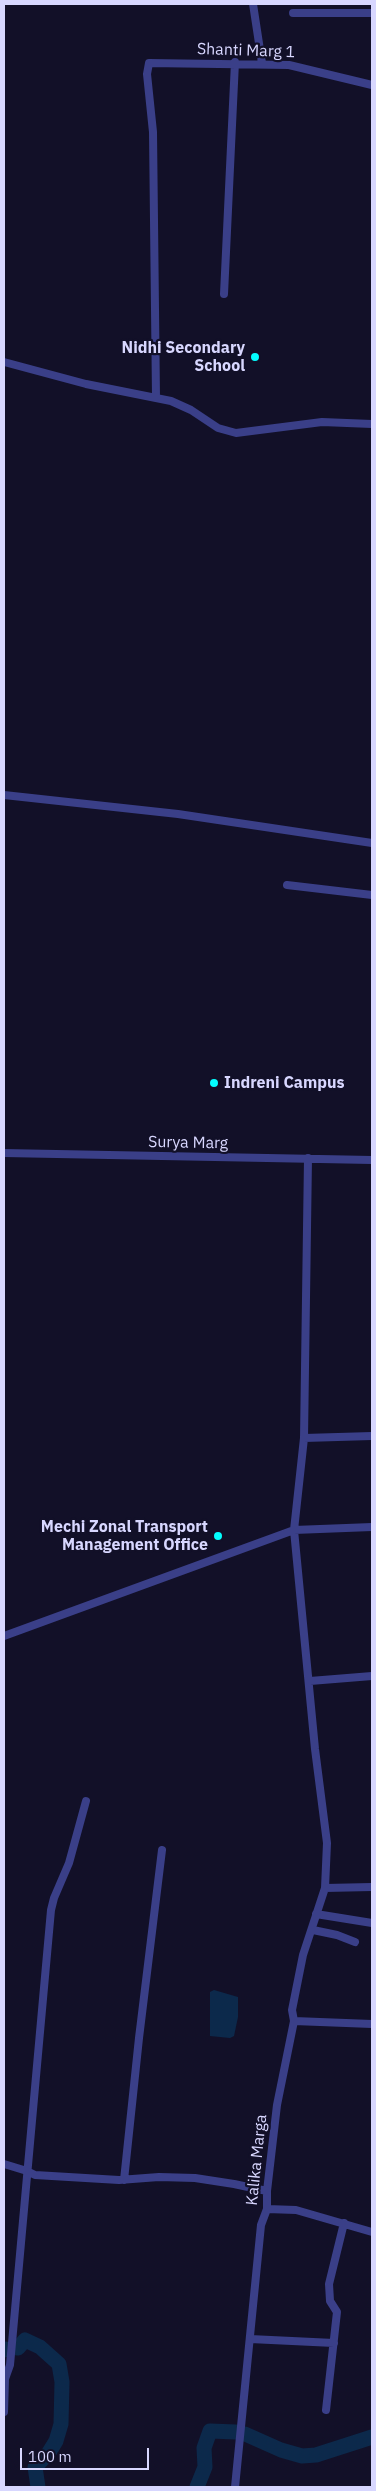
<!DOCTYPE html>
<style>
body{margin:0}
#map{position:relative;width:376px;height:2491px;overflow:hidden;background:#121028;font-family:"IBM Plex Sans",sans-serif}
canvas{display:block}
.frame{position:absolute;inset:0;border:5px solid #d8d7ff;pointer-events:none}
.scale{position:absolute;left:20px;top:2448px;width:129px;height:22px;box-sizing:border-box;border:2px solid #d8d7ff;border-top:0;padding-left:6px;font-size:15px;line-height:18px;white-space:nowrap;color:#d8d7ff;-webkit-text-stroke:4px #121028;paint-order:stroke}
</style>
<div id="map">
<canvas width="376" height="2491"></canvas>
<div class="frame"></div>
<div class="scale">100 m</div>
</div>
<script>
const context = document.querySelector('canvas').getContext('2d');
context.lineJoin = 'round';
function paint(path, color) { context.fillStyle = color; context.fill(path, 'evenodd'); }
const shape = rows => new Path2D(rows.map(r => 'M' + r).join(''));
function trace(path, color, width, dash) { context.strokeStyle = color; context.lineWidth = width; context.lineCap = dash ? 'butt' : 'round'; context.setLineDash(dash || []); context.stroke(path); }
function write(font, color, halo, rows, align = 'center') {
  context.font = font + ' "IBM Plex Sans",sans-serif'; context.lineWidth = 4.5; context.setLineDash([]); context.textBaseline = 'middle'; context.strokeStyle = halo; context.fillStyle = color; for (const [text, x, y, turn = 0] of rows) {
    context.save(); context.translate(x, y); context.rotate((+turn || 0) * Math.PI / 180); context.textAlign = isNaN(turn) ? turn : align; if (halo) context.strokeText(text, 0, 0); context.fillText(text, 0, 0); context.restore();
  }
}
const water = shape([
 [214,1990,238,1997,238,2017,234,2036,230,2038,210,2036,210,1992]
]);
const river = shape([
 [18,2348,25,2340,40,2347,59,2364,62,2382,61,2424,56,2441,48,2454,35,2467,38,2487],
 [4,2350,6,2349],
 [245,2434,281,2450,302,2456,316,2455,372,2437],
 [197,2487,205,2467,204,2448,210,2431,236,2432]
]);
const minor = shape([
 [253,4,262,63],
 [293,13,372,13],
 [224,294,235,62],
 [4,362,86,384,171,401,191,410,218,428,236,433,322,422,372,424],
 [156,398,153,132,147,74,149,63,289,65,372,85],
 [4,795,178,814,372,843],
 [287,885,372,895],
 [4,1153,372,1160],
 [308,1158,304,1438,294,1530,315,1749,327,1843,325,1888],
 [304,1438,372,1436],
 [4,1636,294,1530,372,1527],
 [310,1681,372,1676],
 [316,1914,372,1923],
 [313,1930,337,1935,355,1942],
 [294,2021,372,2024],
 [4,2164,27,2171,35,2175,119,2180,159,2177,195,2178,234,2184,267,2191],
 [124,2180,139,2038,162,1850],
 [267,2209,296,2210,372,2232],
 [250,2339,334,2343],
 [326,2410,337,2312,330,2301,329,2284,344,2223],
 [4,2412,5,2379,10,2365,51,1910,54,1898,69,1863,86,1801],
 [235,2487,261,2225,267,2209,267,2191,277,2105,294,2021,292,2010,303,1955,325,1888,372,1887]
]);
const markers = [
 [255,357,5,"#03feff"],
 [214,1083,5,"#03feff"],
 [218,1536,5,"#03feff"]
];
const streetNames = [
 ["Shanti Marg 1",246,51,2],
 ["Surya Marg",188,1143,1],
 ["Kalika Marga",257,2160,-84]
];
const poiNames = [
 ["Nidhi Secondary",245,348],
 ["School",245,366],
 ["Indreni Campus",224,1083,"left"],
 ["Mechi Zonal Transport",208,1527],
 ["Management Office",208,1545]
];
paint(water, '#0c294b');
trace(river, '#0c294b', 15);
trace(minor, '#3a3f88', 8);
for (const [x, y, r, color] of markers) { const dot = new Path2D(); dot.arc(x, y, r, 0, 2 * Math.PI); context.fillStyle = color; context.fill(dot); trace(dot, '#121028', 2); }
write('16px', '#d8d7ff', '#121028', streetNames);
write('bold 16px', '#d8d7ff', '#121028', poiNames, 'right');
</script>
